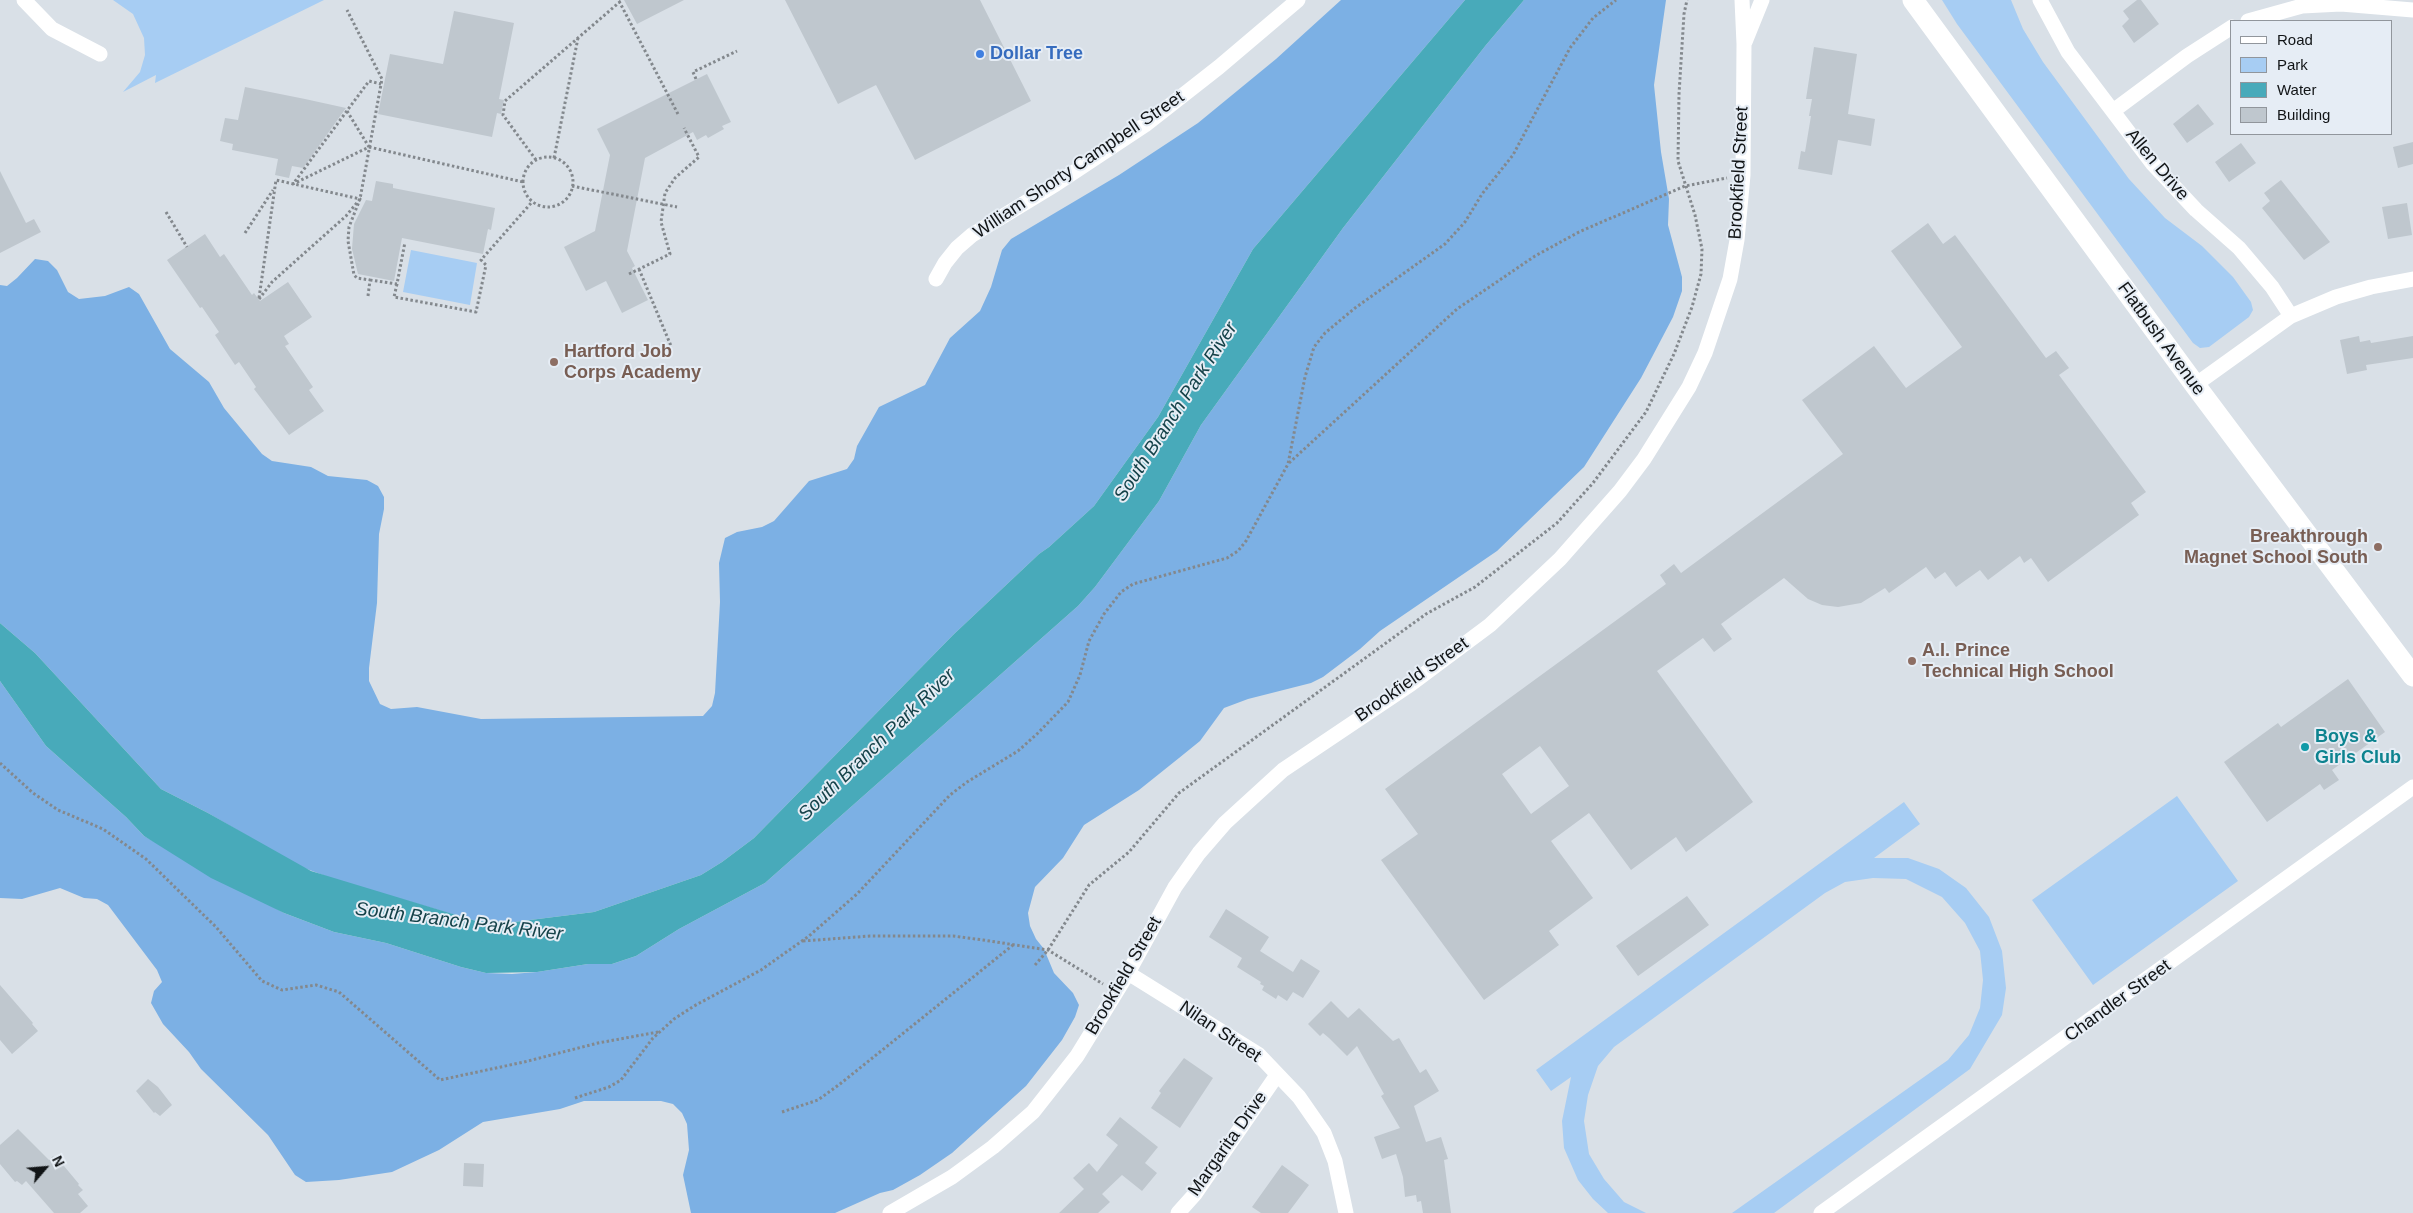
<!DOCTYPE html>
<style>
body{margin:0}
#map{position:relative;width:2413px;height:1213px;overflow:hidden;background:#d9e0e7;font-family:Arial,sans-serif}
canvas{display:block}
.legend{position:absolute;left:2230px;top:20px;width:162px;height:115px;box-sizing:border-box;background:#e6edf5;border:1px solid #91969c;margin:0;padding:6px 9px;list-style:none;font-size:15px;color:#111416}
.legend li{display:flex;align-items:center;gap:10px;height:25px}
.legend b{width:25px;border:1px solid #91969c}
.north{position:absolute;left:20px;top:1143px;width:50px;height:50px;-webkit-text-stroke:4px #e6edf5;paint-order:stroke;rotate:63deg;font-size:14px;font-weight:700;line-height:20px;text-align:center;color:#111416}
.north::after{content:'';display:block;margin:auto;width:18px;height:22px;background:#111416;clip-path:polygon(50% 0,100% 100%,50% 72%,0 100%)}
</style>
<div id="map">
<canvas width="2413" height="1213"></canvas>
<ul class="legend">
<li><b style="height:6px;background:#fff"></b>Road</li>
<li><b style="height:14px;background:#a7cdf3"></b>Park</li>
<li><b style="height:14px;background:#48aaba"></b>Water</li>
<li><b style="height:14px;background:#bfc7ce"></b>Building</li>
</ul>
<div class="north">N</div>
</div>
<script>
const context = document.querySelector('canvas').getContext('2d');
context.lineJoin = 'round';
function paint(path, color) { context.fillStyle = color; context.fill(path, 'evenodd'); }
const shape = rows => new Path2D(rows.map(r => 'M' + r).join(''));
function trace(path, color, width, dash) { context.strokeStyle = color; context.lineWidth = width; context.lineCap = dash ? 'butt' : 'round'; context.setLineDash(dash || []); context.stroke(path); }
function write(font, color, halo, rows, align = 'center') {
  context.font = font + ' Arial,sans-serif'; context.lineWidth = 4; context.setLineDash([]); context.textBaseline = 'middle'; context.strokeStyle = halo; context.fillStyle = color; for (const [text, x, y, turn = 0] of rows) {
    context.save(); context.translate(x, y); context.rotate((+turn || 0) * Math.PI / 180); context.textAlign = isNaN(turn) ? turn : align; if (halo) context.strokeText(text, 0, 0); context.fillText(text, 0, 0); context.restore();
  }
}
const green = shape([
 [113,0,324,0,155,83,156,75,123,92,140,72,145,55,144,38,133,14],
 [1942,0,2011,0,2023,29,2043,62,2129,179,2165,218,2202,246,2233,277,2251,302,2253,310,2249,317,2209,347,2200,348,2193,343,1957,24],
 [411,250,477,263,470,305,403,292],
 [2177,796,2238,881,2093,985,2032,900],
 [1904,802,1920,824,1874,858,1908,858,1939,869,1966,888,1989,917,2002,951,2006,988,2002,1015,1970,1069,1774,1213,1732,1213,1948,1060,1969,1035,1980,1008,1983,980,1980,951,1965,923,1942,897,1906,879,1873,878,1845,882,1825,893,1614,1047,1598,1066,1588,1095,1584,1121,1589,1154,1604,1179,1624,1202,1646,1213,1608,1213,1593,1199,1578,1180,1564,1148,1562,1121,1571,1077,1551,1091,1536,1070]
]);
const forest = shape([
 [1341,0,1465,0,1253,249,1158,417,1094,506,1049,547,1039,554,953,635,754,838,722,862,701,875,594,912,514,922,476,921,336,880,299,866,208,813,161,789,35,653,0,623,0,285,7,286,17,278,35,259,48,261,57,270,68,292,79,299,105,296,129,287,139,294,170,349,209,382,224,408,262,454,272,461,311,467,328,476,367,480,378,486,384,497,384,509,379,534,377,603,369,668,369,681,380,704,391,709,417,707,481,719,703,716,712,706,715,693,720,602,719,563,725,538,737,532,762,527,774,521,809,481,847,469,854,459,857,446,879,407,925,385,950,338,980,311,991,287,1002,250,1011,239,1119,175,1198,123,1276,59],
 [1524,0,1666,0,1654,85,1661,152,1669,199,1668,225,1682,277,1682,291,1673,317,1641,378,1584,467,1497,551,1380,631,1360,649,1323,677,1311,683,1248,699,1224,708,1200,741,1179,758,1139,790,1084,825,1063,858,1035,887,1028,913,1030,926,1036,939,1044,949,1054,973,1073,993,1079,1005,1075,1017,1062,1040,1026,1086,952,1153,920,1175,893,1190,880,1193,835,1213,691,1213,683,1175,689,1150,687,1124,682,1113,673,1104,661,1101,584,1101,560,1109,483,1122,439,1150,392,1172,339,1180,306,1182,295,1175,268,1135,201,1069,189,1052,163,1024,151,1003,154,991,162,982,157,970,108,905,97,899,84,898,60,888,22,899,0,898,0,681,46,746,126,817,144,836,284,913,334,932,386,943,461,967,486,973,512,974,537,972,588,964,612,964,636,956,679,929,765,883,1078,606,1095,587,1159,501,1201,425,1343,228,1486,45]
]);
const water = shape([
 [1465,0,1524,0,1486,45,1343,228,1201,425,1159,501,1095,587,1078,606,765,883,679,929,636,956,612,964,588,964,537,972,486,973,461,967,386,943,334,932,284,913,211,878,144,836,126,817,46,746,0,681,0,623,35,653,161,789,208,813,311,871,476,921,514,922,594,912,701,875,722,862,754,838,953,635,1039,554,1049,547,1094,506,1158,417,1253,249]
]);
const building = shape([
 [624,0,684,0,637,24],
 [785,0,980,0,1031,101,915,160,876,85,838,104],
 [2137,0,2141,0,2159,24,2134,43,2122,26,2129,19,2123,11],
 [454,11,514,23,499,99,504,100,501,114,497,113,492,137,378,114,390,54,443,64],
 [1814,47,1857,54,1848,114,1875,119,1871,146,1838,140,1832,175,1798,169,1801,151,1805,152,1811,116,1809,116,1812,99,1806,99],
 [707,74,731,122,722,126,724,129,708,138,706,135,697,140,693,132,645,158,627,251,635,266,632,268,648,300,622,313,606,281,586,291,564,247,595,231,610,155,597,129],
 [245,87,305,99,346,108,303,168,292,166,289,178,275,175,278,159,232,150,233,144,220,141,225,118,238,120],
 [2198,104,2214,124,2187,143,2173,124],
 [2413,142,2413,164,2398,168,2393,147],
 [2241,143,2256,163,2229,182,2215,162],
 [0,171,26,223,34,219,41,232,0,253],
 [2281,180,2330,242,2304,260,2262,208,2270,201,2264,193],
 [376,181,393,184,393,188,495,208,491,230,488,229,483,254,402,238,394,281,358,274,352,249,354,224,366,200,372,201],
 [2407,203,2412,235,2388,239,2382,207],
 [1928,223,1943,244,1955,235,2046,358,2056,351,2069,368,2059,375,2146,492,2131,503,2139,515,2048,582,2031,558,2024,563,2020,556,1988,580,1980,570,1956,587,1945,572,1935,579,1926,567,1889,593,1885,588,1861,603,1838,607,1822,605,1808,599,1784,578,1721,624,1732,639,1714,652,1703,638,1657,671,1753,802,1686,852,1676,837,1631,870,1589,813,1551,841,1593,898,1549,931,1559,945,1484,1000,1381,860,1418,834,1385,789,1666,584,1660,575,1674,564,1681,573,1843,454,1802,400,1874,346,1906,388,1962,347,1891,251],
 [1540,746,1569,786,1531,814,1502,774],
 [205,234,220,257,224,254,252,295,254,293,260,301,288,282,312,317,284,336,289,344,285,346,313,387,309,390,324,411,289,435,254,389,256,387,239,362,235,365,215,335,219,332,202,307,200,308,167,260],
 [2359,336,2360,342,2370,340,2371,343,2413,336,2413,358,2366,365,2367,370,2347,374,2340,340],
 [2348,679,2385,732,2332,770,2339,780,2324,790,2320,784,2267,822,2224,762,2278,723,2281,727],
 [1687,896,1709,925,1638,976,1616,946],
 [1226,909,1269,937,1260,951,1293,972,1301,959,1320,971,1303,998,1293,992,1287,1001,1278,995,1276,999,1262,990,1264,986,1260,984,1261,982,1237,967,1242,958,1209,937],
 [0,985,33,1023,32,1024,38,1031,12,1054,0,1040],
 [1331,1001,1348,1018,1359,1008,1393,1041,1399,1038,1420,1073,1426,1069,1439,1091,1414,1106,1426,1142,1441,1137,1448,1159,1444,1160,1451,1213,1423,1213,1421,1201,1417,1202,1416,1195,1405,1197,1403,1177,1396,1154,1382,1159,1374,1137,1400,1128,1381,1096,1384,1094,1357,1046,1347,1056,1329,1038,1323,1033,1320,1036,1308,1024],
 [1184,1058,1213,1078,1180,1128,1151,1108,1161,1093,1159,1091],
 [148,1079,158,1087,172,1105,160,1116,155,1112,154,1113,136,1091],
 [1120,1117,1158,1147,1145,1163,1157,1173,1142,1191,1122,1175,1102,1194,1110,1202,1098,1213,1059,1213,1084,1189,1073,1178,1089,1163,1097,1172,1118,1145,1106,1135],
 [18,1129,49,1160,53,1156,58,1162,59,1160,79,1184,78,1185,83,1190,78,1194,88,1206,80,1213,54,1213,26,1181,22,1185,17,1181,15,1182,0,1164,0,1145],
 [464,1163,484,1164,483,1187,463,1186],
 [1282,1165,1309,1185,1288,1213,1261,1213,1252,1207]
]);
const path = shape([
 [619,1,679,116],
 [696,79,693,72,737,51],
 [347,111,369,147,293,184,369,81,381,84],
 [369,147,523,182],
 '523 182a25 25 0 1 1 50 0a25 25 0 1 1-50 0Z',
 [554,158,578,38],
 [536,160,503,115,505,101,622,0],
 [572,186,677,207],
 [166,212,187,247],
 [245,233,273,190],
 [639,269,671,346],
 [629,274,670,254,661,222,665,193,675,178,699,157,684,128],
 [370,280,397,284,405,242],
 [397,284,394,297,476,312,486,265,481,260,532,202],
 [259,298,276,180,360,199,349,227,348,241,354,275,357,278,370,280,368,296],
 [259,299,272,282,346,216,360,199,382,79,347,10],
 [1289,463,1457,309,1535,256,1579,232,1685,186,1727,178],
 [0,763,33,793,58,810,103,829,146,859,216,927,262,981,282,990,316,985,339,992,440,1080,524,1062,598,1043,658,1032],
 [803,941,870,936,953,936,983,940,1048,950,1103,984],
 [1035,965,1048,950,1089,885,1129,852,1179,793,1426,614,1475,587,1557,523,1593,483,1646,412,1674,354,1692,307,1701,274,1702,249,1695,215,1678,161,1679,94,1684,14,1687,0],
 [575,1098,609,1087,621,1080,653,1038,674,1019,694,1006,761,970,809,936,857,894,950,795,967,782,1018,751,1038,733,1068,702,1080,675,1089,641,1104,614,1121,592,1133,584,1227,558,1238,551,1246,541,1288,464,1305,377,1314,347,1325,333,1355,308,1445,244,1465,222,1482,194,1513,155,1570,48,1593,18,1616,0],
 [782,1112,818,1100,840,1084,1013,945]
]);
const street = shape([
 [24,0,52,29,100,54],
 [2040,0,2068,52,2152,163,2196,210,2239,248,2272,287,2291,316],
 [2248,21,2302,6,2341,4,2413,10],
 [1745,42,1762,0],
 [2113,111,2187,56,2232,27],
 [936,279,945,263,957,248,972,235,1056,184,1145,125,1219,67,1298,0],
 [2195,385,2291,316,2336,297,2371,287,2413,279],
 [1128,973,1258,1054,1299,1097,1324,1133,1335,1161,1346,1213],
 [890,1213,952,1177,993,1147,1033,1112,1077,1056,1128,973,1175,887,1199,853,1225,823,1283,770,1411,684,1490,625,1560,559,1620,491,1644,459,1689,387,1705,353,1730,279,1737,240,1743,175,1744,44,1742,0],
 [1178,1213,1195,1194,1277,1075],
 [1821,1213,2413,787]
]);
const secondary = shape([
 [1913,0,2195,385,2413,676]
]);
const markers = [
 [980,54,5,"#3f7fe0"],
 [554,362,5,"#8d6e63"],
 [2378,547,5,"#8d6e63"],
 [1912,661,5,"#8d6e63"],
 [2305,747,5,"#0f9aa8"]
];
const shopNames = [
 ["Dollar Tree",990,54]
];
const streetNames = [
 ["William Shorty Campbell Street",1079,165,-34],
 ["Allen Drive",2157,165,50],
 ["Brookfield Street",1739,173,-87],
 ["Flatbush Avenue",2161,339,54],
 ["Brookfield Street",1412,680,-35],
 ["Brookfield Street",1124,976,-60],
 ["Chandler Street",2118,1001,-36],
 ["Nilan Street",1220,1032,34],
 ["Margarita Drive",1228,1144,-55]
];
const educationNames = [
 ["Hartford Job",564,352],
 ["Corps Academy",564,373],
 ["Breakthrough",2368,537,"right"],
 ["Magnet School South",2368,558,"right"],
 ["A.I. Prince",1922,651],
 ["Technical High School",1922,672]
];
const cultureNames = [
 ["Boys &",2315,737],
 ["Girls Club",2315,758]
];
const waterNames = [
 ["South Branch Park River",1176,412,-57],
 ["South Branch Park River",877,745,-44],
 ["South Branch Park River",459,922,7]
];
paint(green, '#a7cdf3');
paint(forest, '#7cb0e4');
paint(water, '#48aaba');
paint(building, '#bfc7ce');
trace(path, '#83888d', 3, [2.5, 2.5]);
trace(street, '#fff', 15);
trace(secondary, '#fff', 21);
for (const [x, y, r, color] of markers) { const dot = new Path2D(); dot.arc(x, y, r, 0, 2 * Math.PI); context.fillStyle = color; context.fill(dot); trace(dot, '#e6edf5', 2); }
write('bold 18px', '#366cbe', '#e6edf5', shopNames, 'left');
write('18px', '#111416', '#e6edf5', streetNames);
write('bold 18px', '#785e54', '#e6edf5', educationNames, 'left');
write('bold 18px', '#0d838f', '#e6edf5', cultureNames, 'left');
write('italic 19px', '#154249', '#e6edf5', waterNames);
</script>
